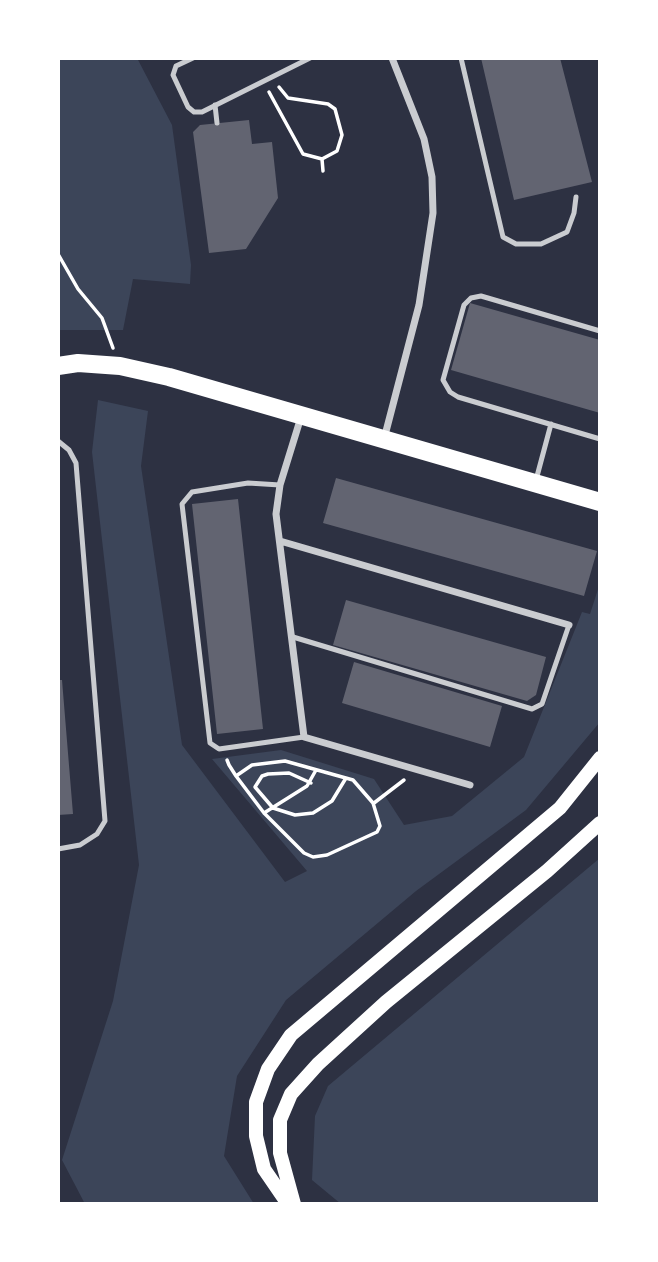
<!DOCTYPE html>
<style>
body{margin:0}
#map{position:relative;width:658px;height:1262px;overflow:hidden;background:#2d3142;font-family:"Roboto Condensed",sans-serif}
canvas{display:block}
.frame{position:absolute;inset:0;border:60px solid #fff;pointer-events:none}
</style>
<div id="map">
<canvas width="658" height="1262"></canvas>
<div class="frame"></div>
</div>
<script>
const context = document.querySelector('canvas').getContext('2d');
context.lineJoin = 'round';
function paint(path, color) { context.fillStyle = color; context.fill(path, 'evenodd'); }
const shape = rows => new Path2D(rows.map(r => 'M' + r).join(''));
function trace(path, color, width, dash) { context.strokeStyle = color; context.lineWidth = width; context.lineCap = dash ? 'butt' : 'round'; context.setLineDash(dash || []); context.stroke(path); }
const green = shape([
 [58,58,137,58,172,125,191,265,190,284,133,279,123,330,58,330],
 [98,400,148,411,141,466,182,745,285,882,307,871,212,759,281,750,374,779,404,825,452,816,524,757,582,612,590,614,600,583,600,722,526,810,416,891,286,1000,237,1076,224,1156,254,1204,85,1204,62,1160,113,1001,139,865,92,452],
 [600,858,600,1204,341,1204,312,1180,315,1116,328,1086]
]);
const building = shape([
 [481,58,560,58,592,182,514,200],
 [249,120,252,144,272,142,278,198,246,249,209,253,193,132,200,125],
 [470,303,600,340,600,413,451,370],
 [336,478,597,551,584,596,323,523],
 [238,499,263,729,217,734,192,504],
 [346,600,546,657,536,695,527,701,333,645],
 [354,662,502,706,490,747,342,703],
 [58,680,62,680,73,814,58,815]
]);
const path = shape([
 [269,92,303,154,322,159,337,151,342,135,335,109,328,104,288,98,279,87],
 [322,159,323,171],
 [58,254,78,289,102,318,113,348],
 [227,760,229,765,236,776,264,813,304,853,313,857,327,855,377,832,380,826,373,803,353,780,285,761,252,765,236,776],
 [311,783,289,773,268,774,262,776,255,787,273,808,295,815,313,813,332,801,346,778],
 [374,803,404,780],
 [264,813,307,786,316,770]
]);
const service = shape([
 [193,58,176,66,173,75,188,107,194,112,202,112,310,58],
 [461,58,503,237,516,244,541,244,567,232,574,213,576,197],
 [215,105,217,123],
 [600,331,481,296,471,298,464,305,443,380,450,392,458,397,600,439],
 [58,441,69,450,76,463,105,821,97,834,80,845,58,849],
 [536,480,551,424],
 [280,485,248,483,192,492,182,504,210,743,219,749,304,737],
 [293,637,532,709,542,704,569,625]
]);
const minor = shape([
 [301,417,280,485,276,514,304,737,470,785],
 [384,439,419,305,433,213,432,177,424,139,392,58],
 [280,541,569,625]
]);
const secondary = shape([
 [288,1204,264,1169,256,1136,256,1102,268,1069,291,1035,560,808,600,758],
 [294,1204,280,1153,280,1120,291,1094,318,1064,386,1002,547,871,600,823]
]);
const primary = shape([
 [58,366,78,363,120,366,169,377,600,502]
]);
paint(green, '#3c4559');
paint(building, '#626471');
trace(path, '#fff', 3.5);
trace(service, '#caccd0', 5);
trace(minor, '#caccd0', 7);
trace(secondary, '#fff', 14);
trace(primary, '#fff', 18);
</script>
